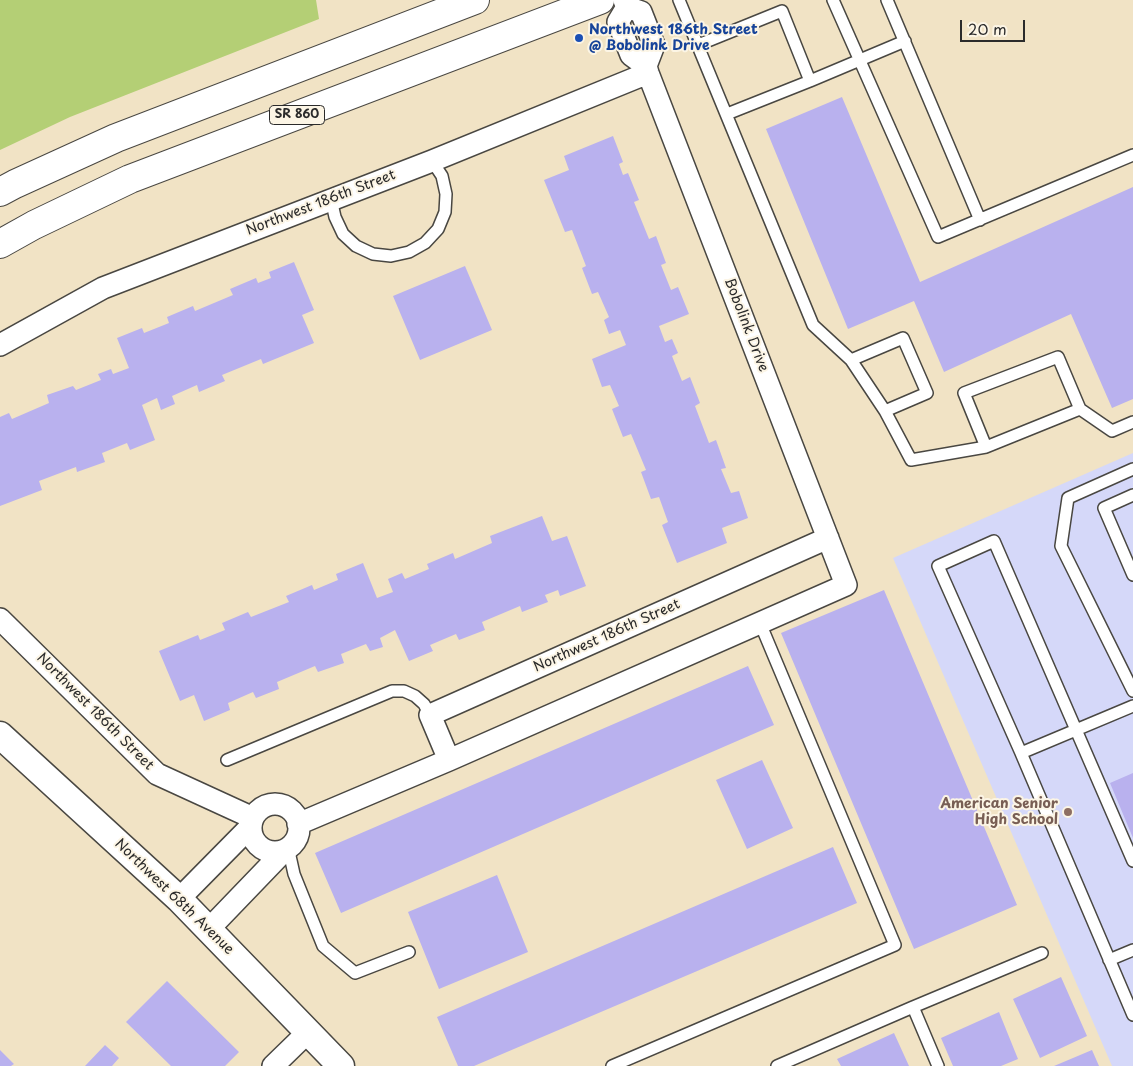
<!DOCTYPE html>
<style>
body{margin:0}
#map{position:relative;width:1133px;height:1066px;overflow:hidden;background:#f1e3c5;font-family:"Playpen Sans",sans-serif}
canvas{display:block}
.scale{position:absolute;left:960px;top:20px;width:65px;height:22px;box-sizing:border-box;border:2px solid #2b2b2b;border-top:0;padding-left:6px;font-size:15px;line-height:18px;white-space:nowrap;color:#2b2b2b;-webkit-text-stroke:4px #fcf5e5;paint-order:stroke}
</style>
<div id="map">
<canvas width="1133" height="1066"></canvas>
<div class="scale">20 m</div>
</div>
<script>
const context = document.querySelector('canvas').getContext('2d');
context.lineJoin = 'round';
function paint(path, color) { context.fillStyle = color; context.fill(path, 'evenodd'); }
const shape = rows => new Path2D(rows.map(r => 'M' + r).join(''));
function trace(path, color, width, dash) { context.strokeStyle = color; context.lineWidth = width; context.lineCap = dash ? 'butt' : 'round'; context.setLineDash(dash || []); context.stroke(path); }
function write(font, color, halo, rows, align = 'center') {
  context.font = font + ' "Playpen Sans",sans-serif'; context.lineWidth = 4; context.setLineDash([]); context.textBaseline = 'middle'; context.strokeStyle = halo; context.fillStyle = color; for (const [text, x, y, turn = 0] of rows) {
    context.save(); context.translate(x, y); context.rotate((+turn || 0) * Math.PI / 180); context.textAlign = isNaN(turn) ? turn : align; if (halo) context.strokeText(text, 0, 0); context.fillText(text, 0, 0); context.restore();
  }
}
const built = shape([
 [1133,453,1133,1066,1112,1066,893,558]
]);
const green = shape([
 [0,0,316,0,319,19,70,117,0,150]
]);
const building = shape([
 [842,97,920,282,1133,187,1133,399,1112,408,1071,314,944,372,914,301,848,329,766,129],
 [613,136,623,162,619,164,623,175,628,173,639,200,634,202,649,239,656,236,666,263,661,265,671,290,678,287,689,314,659,326,665,342,672,339,678,353,672,356,682,381,690,377,700,403,695,406,709,443,716,440,726,468,721,469,731,493,739,491,748,518,722,528,727,543,677,563,662,525,668,522,659,497,651,499,641,472,646,470,631,434,623,437,612,409,619,406,610,385,602,387,592,359,626,345,620,330,609,334,604,320,609,317,598,292,592,294,582,268,586,266,572,230,565,232,544,180,569,170,564,156],
 [294,262,314,310,302,315,314,343,263,364,261,359,222,375,225,381,199,392,197,385,172,396,175,404,161,410,157,398,142,405,155,440,130,450,127,443,102,453,105,462,77,472,76,467,39,481,42,490,0,506,0,417,9,413,12,419,49,403,47,395,73,386,76,390,101,380,98,374,111,369,113,374,129,368,117,338,142,328,144,333,169,323,167,317,193,306,195,311,233,295,230,289,256,278,258,283,271,278,269,272],
 [465,266,492,330,420,360,393,296],
 [542,516,552,541,567,536,586,586,560,596,558,590,545,595,548,602,522,612,520,606,482,622,485,630,459,640,456,634,430,645,433,651,409,661,395,630,380,638,383,647,370,651,366,644,341,654,344,663,318,672,315,666,277,682,279,689,256,698,253,692,228,703,230,710,204,721,194,695,180,701,159,651,198,635,200,640,225,630,222,623,248,612,251,617,289,602,286,596,312,585,314,590,338,580,336,574,363,563,377,598,393,592,388,579,402,573,405,579,429,569,427,564,453,553,455,559,492,543,490,536],
 [884,590,1017,905,914,949,781,633],
 [748,666,774,725,341,913,315,853],
 [762,760,793,828,747,849,716,780],
 [1133,773,1133,838,1110,783],
 [833,847,857,903,474,1066,458,1066,437,1017],
 [497,875,528,952,439,989,408,912],
 [1061,977,1087,1036,1040,1058,1013,999],
 [167,981,239,1052,225,1066,171,1066,126,1022],
 [999,1012,1018,1059,1001,1066,953,1066,941,1038],
 [894,1033,909,1066,841,1066,837,1059],
 [105,1045,119,1058,112,1066,85,1066],
 [0,1050,14,1064,11,1066,0,1066],
 [1092,1050,1099,1066,1054,1066]
]);
const service = shape([
 [679,0,813,325,851,360,885,411,911,460,986,447,1080,409,1058,357,964,393,986,447],
 [833,0,938,237,1133,155],
 [887,0,980,220],
 [698,45,782,11,810,81,727,114],
 [810,81,905,41],
 [331,199,335,217,343,234,356,246,373,254,391,256,409,252,425,243,438,229,445,212,446,194,442,176,432,161],
 [851,360,903,338,927,393,885,411],
 [1080,409,1112,431,1133,422],
 [1133,469,1068,498,1061,546,1133,691],
 [1133,495,1104,508,1133,575],
 [1133,706,1021,753,1133,1015],
 [1021,753,938,566,994,541,1133,861],
 [227,760,392,691,404,691,415,696,424,704,430,715],
 [288,847,294,874,323,946,355,973,409,952],
 [1109,960,1133,950],
 [612,1066,895,945,760,623],
 [777,1066,913,1007],
 [938,1066,913,1007,1042,953]
]);
const minor = shape([
 [627,7,618,22,631,55,646,66],
 [0,345,103,288,432,161,648,73],
 [0,619,157,774,253,818],
 [449,760,430,715,828,538],
 '251 828a24 24 0 1 1 48 0a24 24 0 1 1-48 0Z',
 [298,824,449,760,846,585,648,73,646,66,654,45,641,12,627,7,624,0],
 [179,899,251,826],
 [209,929,285,850],
 [273,1066,308,1032]
]);
const tertiary = shape([
 [0,735,179,899,341,1066]
]);
const primary = shape([
 [0,192,15,184,116,138,475,0],
 [0,244,34,225,130,179,600,0]
]);
const markers = [
 [579,38,5,"#1a4fb4"],
 [1068,812,5,"#8d6e63"]
];
const shields = [
 [297,115,55]
];
const shieldNames = [
 ["SR 860",297,115]
];
const transitNames = [
 ["Northwest 186th Street",589,30],
 ["@ Bobolink Drive",589,46]
];
const streetNames = [
 ["Northwest 186th Street",321,203,-21],
 ["Bobolink Drive",746,325,69],
 ["Northwest 186th Street",607,636,-24],
 ["Northwest 186th Street",95,712,45],
 ["Northwest 68th Avenue",174,897,44]
];
const educationNames = [
 ["American Senior",1058,804],
 ["High School",1058,820]
];
paint(built, '#d5d8f9');
paint(green, '#b4cf75');
paint(building, '#b9b1ee');
trace(service, '#494742', 14);
trace(minor, '#494742', 24);
trace(tertiary, '#494742', 29);
trace(primary, '#494742', 30);
trace(service, '#fff', 11);
trace(minor, '#fff', 21);
trace(tertiary, '#fff', 26);
trace(primary, '#fff', 28);
for (const [x, y, r, color] of markers) { const dot = new Path2D(); dot.arc(x, y, r, 0, 2 * Math.PI); context.fillStyle = color; context.fill(dot); trace(dot, '#fcf5e5', 2); }
for (const [x, y, w] of shields) { const box = new Path2D(); box.roundRect(x - w / 2, y - 9.5, w, 19, 4); context.fillStyle = '#fcf5e5'; context.fill(box); trace(box, '#2b2b2b', 1); }
write('bold 12px', '#2b2b2b', null, shieldNames);
write('bold 14px', '#164399', '#fcf5e5', transitNames, 'left');
write('14px', '#2b2b2b', '#fcf5e5', streetNames);
write('bold 14px', '#785e54', '#fcf5e5', educationNames, 'right');
</script>
